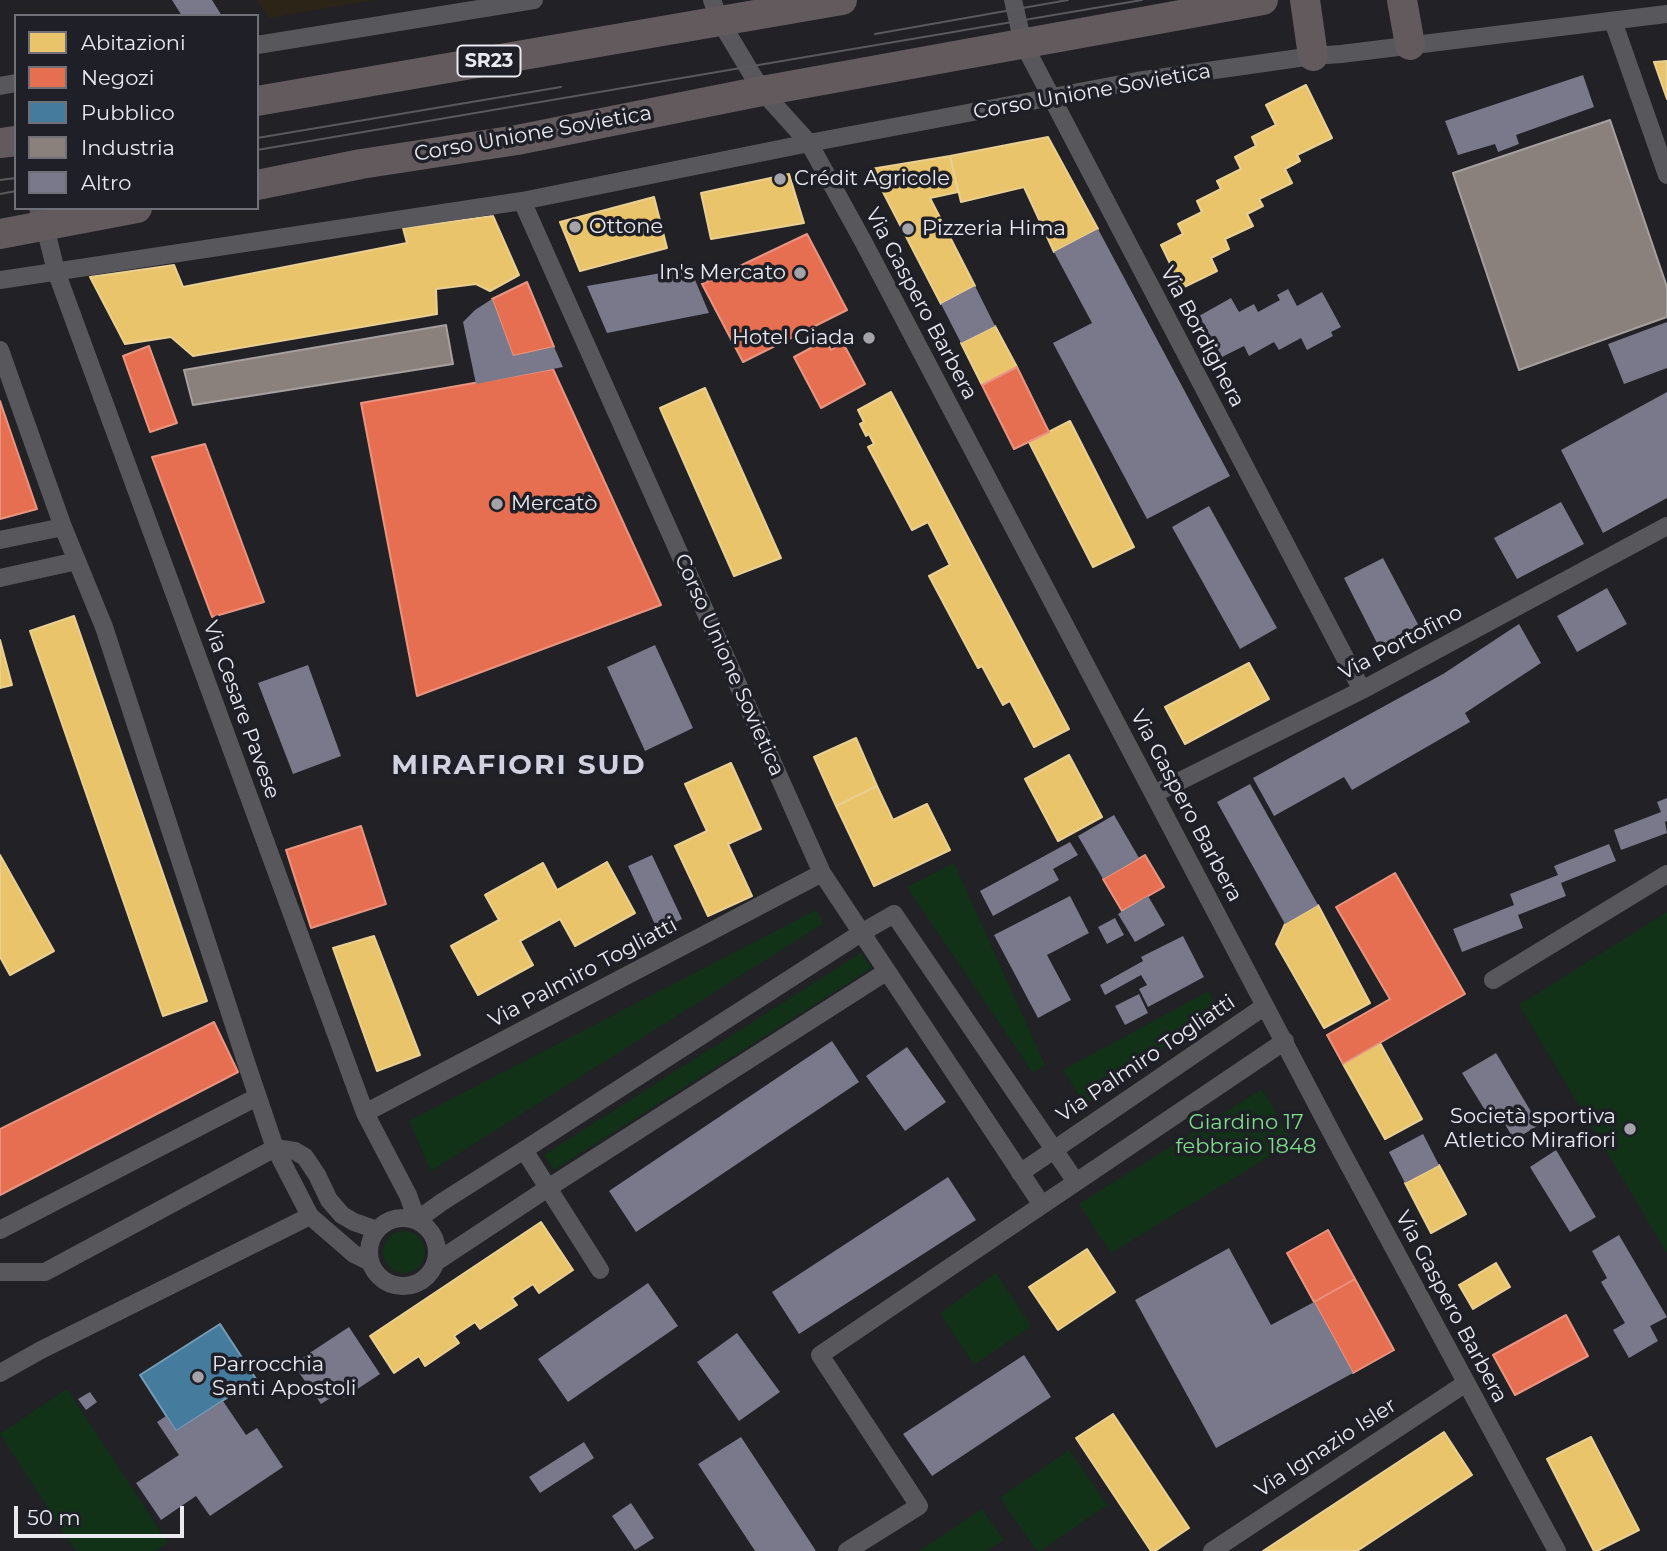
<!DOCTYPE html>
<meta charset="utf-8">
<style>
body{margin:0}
#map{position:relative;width:1667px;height:1551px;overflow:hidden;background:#212126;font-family:Montserrat,sans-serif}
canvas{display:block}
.legend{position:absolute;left:14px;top:14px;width:245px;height:196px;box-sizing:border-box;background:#1f1f28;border:2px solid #707078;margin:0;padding:9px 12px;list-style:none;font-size:21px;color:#e9e9ef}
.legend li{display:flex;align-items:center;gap:14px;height:35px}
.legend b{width:35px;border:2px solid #707078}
.scale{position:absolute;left:14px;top:1506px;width:170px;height:32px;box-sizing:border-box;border:4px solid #e9e9ef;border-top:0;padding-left:9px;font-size:21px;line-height:24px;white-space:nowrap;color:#e9e9ef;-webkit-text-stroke:5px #1f1f28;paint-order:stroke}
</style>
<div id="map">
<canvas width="1667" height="1551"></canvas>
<ul class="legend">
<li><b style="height:19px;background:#e9c46a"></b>Abitazioni</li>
<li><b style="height:19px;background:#e76f51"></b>Negozi</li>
<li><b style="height:19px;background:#457b9d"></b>Pubblico</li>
<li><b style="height:19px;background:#8a817c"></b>Industria</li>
<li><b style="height:19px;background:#7a788b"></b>Altro</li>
</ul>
<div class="scale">50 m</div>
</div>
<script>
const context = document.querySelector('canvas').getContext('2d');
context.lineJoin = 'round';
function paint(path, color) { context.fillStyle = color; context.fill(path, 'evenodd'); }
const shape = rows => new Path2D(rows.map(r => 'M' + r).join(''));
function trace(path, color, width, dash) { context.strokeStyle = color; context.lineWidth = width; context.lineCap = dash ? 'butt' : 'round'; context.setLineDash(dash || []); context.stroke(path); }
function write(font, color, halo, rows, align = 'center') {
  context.font = font + ' Montserrat,sans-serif'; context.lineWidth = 7; context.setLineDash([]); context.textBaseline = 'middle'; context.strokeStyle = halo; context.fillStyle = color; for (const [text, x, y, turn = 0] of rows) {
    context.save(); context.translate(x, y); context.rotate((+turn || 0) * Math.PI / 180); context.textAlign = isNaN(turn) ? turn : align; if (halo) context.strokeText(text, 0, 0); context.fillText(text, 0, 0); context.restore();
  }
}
const education = shape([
 [257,0,376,0,269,18]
]);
const green = shape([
 [954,863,1045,1065,1033,1073,907,887],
 [816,910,824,923,431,1171,409,1121],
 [1667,912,1667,1253,1519,1005],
 [861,953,872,968,554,1170,544,1155],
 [1209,991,1216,1010,1085,1104,1063,1070],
 [1262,1089,1293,1142,1111,1253,1079,1204],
 '383 1252a21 21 0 1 1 42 0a21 21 0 1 1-42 0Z',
 [996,1273,1031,1326,974,1365,940,1313],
 [67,1389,168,1543,156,1551,76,1551,0,1434],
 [1069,1450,1107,1505,1040,1551,1037,1551,1000,1498],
 [982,1509,1004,1540,986,1551,919,1551]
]);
const homes = shape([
 [1667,61,1667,99,1654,62,1667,61],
 [1306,85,1332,138,1297,155,1300,161,1285,169,1292,183,1259,199,1263,206,1247,214,1253,226,1225,239,1229,249,1211,258,1217,271,1182,288,1161,245,1183,234,1178,224,1202,212,1197,201,1221,189,1217,181,1241,169,1235,157,1256,146,1252,137,1276,125,1266,105,1306,85],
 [1048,137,1098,229,1054,252,1024,187,961,202,950,156,1048,137],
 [950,156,958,192,930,198,975,286,941,304,871,169,950,156],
 [789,174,804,223,711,239,701,193,789,174],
 [654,197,667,248,580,271,560,222,654,197],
 [493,216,519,275,490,291,476,284,436,289,437,314,193,356,171,337,125,344,90,277,174,265,183,287,407,243,403,228,493,216],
 [995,326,1017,367,982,385,961,343,995,326],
 [705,388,781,558,734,576,660,408,705,388],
 [891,392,1069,729,1034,747,1010,701,1003,705,982,666,978,668,929,576,950,565,928,522,912,530,868,447,874,444,869,434,866,436,860,424,864,422,858,410,891,392],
 [1070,421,1134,547,1093,567,1029,442,1070,421],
 [74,616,207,1001,163,1016,30,631,74,616],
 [0,640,12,685,0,688,0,640],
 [1249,663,1269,699,1185,744,1165,707,1249,663],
 [856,738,877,786,836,806,814,757,856,738],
 [1069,755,1102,817,1058,841,1025,779,1069,755],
 [731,763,761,829,728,844,752,896,708,916,675,846,707,831,685,784,731,763],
 [877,786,893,820,927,804,950,850,874,886,836,806,877,786],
 [0,855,54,951,10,975,0,957,0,855],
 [607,862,635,913,575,946,560,919,520,941,533,965,478,995,451,946,499,920,485,895,543,863,557,890,607,862],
 [1318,905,1370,1003,1324,1028,1276,944,1285,924,1318,905],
 [374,936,420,1055,377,1071,333,948,374,936],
 [1380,1043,1422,1119,1385,1139,1343,1064,1380,1043],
 [1439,1165,1466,1214,1431,1233,1405,1183,1439,1165],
 [541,1222,573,1270,539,1293,533,1284,512,1298,517,1305,480,1329,475,1322,454,1336,459,1343,425,1366,419,1356,394,1373,370,1336,541,1222],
 [1087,1249,1115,1292,1058,1330,1029,1287,1087,1249],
 [1496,1263,1510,1287,1473,1309,1459,1285,1496,1263],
 [1113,1414,1189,1528,1155,1551,1151,1551,1076,1438,1113,1414],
 [1444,1432,1472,1475,1357,1551,1263,1551,1444,1432],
 [1591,1437,1639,1530,1597,1551,1594,1551,1547,1459,1591,1437]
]);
const shops = shape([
 [807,234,847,310,743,362,702,284,807,234],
 [527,282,554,347,513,356,492,299,527,282],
 [826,340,831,350,843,343,865,384,821,408,794,357,826,340],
 [149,346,177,423,150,432,123,356,149,346],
 [1017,367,1049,432,1014,449,982,385,1017,367],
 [553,369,661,605,417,696,361,403,553,369],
 [0,401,37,509,0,519,0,401],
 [205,444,264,602,212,617,152,457,205,444],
 [361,826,386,904,311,928,286,850,361,826],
 [1145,855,1164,887,1122,911,1103,879,1145,855],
 [1395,873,1465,994,1343,1064,1327,1035,1390,999,1336,907,1395,873],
 [214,1022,238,1072,0,1195,0,1129,214,1022],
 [1328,1230,1355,1279,1314,1302,1287,1253,1328,1230],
 [1355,1279,1394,1350,1353,1373,1314,1302,1355,1279],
 [1566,1315,1588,1356,1515,1395,1493,1355,1566,1315]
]);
const public = shape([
 [220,1324,256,1379,176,1431,140,1375,220,1324]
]);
const industry = shape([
 [1610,120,1667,287,1667,317,1519,370,1453,173,1610,120],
 [446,325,453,364,193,405,184,370,446,325]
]);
const building = shape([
 [172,0,212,0,222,16,182,16],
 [1583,75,1594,107,1516,135,1519,144,1498,152,1495,144,1458,155,1445,121],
 [1098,229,1230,476,1147,519,1053,343,1092,323,1054,252],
 [690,268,709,313,607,333,587,286],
 [975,286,995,326,961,343,941,304],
 [1288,289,1297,306,1322,292,1341,327,1331,332,1333,336,1307,350,1301,338,1279,350,1274,342,1249,356,1244,346,1222,357,1199,316,1231,298,1239,312,1254,304,1258,312,1280,300,1277,295],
 [492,299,513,356,554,347,563,367,476,384,463,322,475,310],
 [1667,322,1667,368,1624,384,1608,344],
 [1667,392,1667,498,1603,533,1561,450],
 [1561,502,1584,544,1517,579,1494,538],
 [1209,506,1277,628,1240,649,1172,527],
 [1383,558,1420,628,1380,649,1344,578],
 [1607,588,1627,624,1577,652,1557,616],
 [1519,624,1541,663,1465,713,1470,722,1352,790,1344,777,1274,816,1253,778,1443,674],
 [655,645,693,728,645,751,607,667],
 [308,665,341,756,293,774,258,683],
 [1250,784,1318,905,1285,924,1217,802],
 [1667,798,1667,821,1665,822,1667,833,1621,850,1614,830,1661,812,1657,802],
 [1114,815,1139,858,1103,879,1078,836],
 [1070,842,1078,855,1053,869,1059,880,993,916,980,891],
 [1609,844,1616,861,1561,883,1566,896,1518,915,1523,928,1462,952,1453,929,1514,905,1510,894,1558,875,1554,866],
 [652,855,682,919,658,931,628,866],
 [1070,896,1089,933,1047,955,1071,1000,1038,1018,994,935],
 [1148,896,1165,925,1135,942,1118,914],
 [1115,918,1124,935,1107,944,1098,927],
 [1183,936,1204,977,1148,1007,1139,989,1147,985,1141,975,1105,995,1100,985,1143,961,1141,957],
 [1139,994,1148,1013,1125,1025,1115,1006],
 [832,1041,859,1082,636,1232,609,1191],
 [907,1047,946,1102,905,1131,866,1076],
 [1496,1053,1539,1125,1514,1140,1497,1110,1488,1115,1462,1073],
 [1423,1134,1439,1165,1405,1183,1389,1152],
 [1556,1150,1596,1217,1570,1232,1530,1167],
 [948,1177,976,1220,799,1334,772,1292],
 [1619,1235,1667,1317,1650,1326,1658,1341,1629,1358,1613,1330,1625,1323,1601,1282,1607,1278,1592,1251],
 [1229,1248,1271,1325,1314,1302,1353,1373,1216,1448,1135,1300],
 [648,1283,678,1326,568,1402,538,1359],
 [349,1327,380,1374,344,1398,340,1392,321,1404,293,1364],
 [737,1333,780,1392,739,1421,697,1362],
 [1024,1355,1051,1397,932,1476,903,1434],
 [90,1392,97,1402,86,1410,78,1399],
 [223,1401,246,1435,257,1428,283,1467,210,1516,196,1496,161,1520,136,1483,179,1455,157,1422,166,1416,176,1431],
 [741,1437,816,1551,755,1551,698,1464],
 [584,1442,594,1458,540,1493,529,1477],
 [631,1503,654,1538,635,1550,612,1516]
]);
const minor = shape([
 [712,0,720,21,762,91,809,143,864,243,1336,1141,1557,1551],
 [1013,0,1023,43,1362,690],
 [1613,21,1667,175],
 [257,45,534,0],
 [0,86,16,83],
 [522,201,822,873,1042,1205],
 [38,208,45,227,56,271,64,293,365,1113,408,1195,417,1220],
 [0,280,522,201,809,143,1137,81,1313,56,1341,54,1667,14],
 [0,350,63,527,104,627,246,1062,275,1148,310,1216,354,1254,370,1262],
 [0,540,63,527],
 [0,578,77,561],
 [1154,794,1362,690,1667,526],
 [1493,980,1667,874],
 [365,1113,822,873],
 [524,1150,600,1270],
 [1020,1173,1265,1006],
 '369 1252a34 34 0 1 1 68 0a34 34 0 1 1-68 0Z',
 [417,1220,442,1202,524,1150,861,933,894,914,1076,1182],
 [0,1230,257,1097],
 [436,1262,548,1188,886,972],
 [0,1272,45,1272,275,1148,295,1151,305,1157,317,1175,329,1200,342,1215,354,1222,377,1230],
 [0,1373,41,1350,310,1216],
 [847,1551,919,1506,820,1355,1285,1041],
 [1212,1551,1466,1383]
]);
const primary = shape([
 [1305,0,1313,56],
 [1402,0,1410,45],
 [257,101,842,0],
 [0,143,16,141],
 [257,185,361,164,517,140,762,91,1263,0],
 [0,234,137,208]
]);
const tram = shape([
 [875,34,1068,0],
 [257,138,561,87],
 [257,150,1142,0],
 [0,180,16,178],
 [0,194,16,191]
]);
const markers = [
 [780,179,7,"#a3a3a9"],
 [575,227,7,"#a3a3a9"],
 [908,229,7,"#a3a3a9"],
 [800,273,7,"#a3a3a9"],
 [869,338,7,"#a3a3a9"],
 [497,504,7,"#a3a3a9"],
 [1630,1129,7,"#a3a3a9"],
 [198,1377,7,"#a3a3a9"]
];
const shields = [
 [489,61,63]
];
const shieldNames = [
 ["SR23",489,61]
];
const streetNames = [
 ["Corso Unione Sovietica",1092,92,-10],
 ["Corso Unione Sovietica",533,134,-10],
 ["Via Gaspero Barbera",921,304,62],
 ["Via Bordighera",1202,337,62],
 ["Via Portofino",1401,643,-28],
 ["Corso Unione Sovietica",729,665,66],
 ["Via Cesare Pavese",241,710,70],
 ["Via Gaspero Barbera",1186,806,62],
 ["Via Palmiro Togliatti",583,973,-28],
 ["Via Palmiro Togliatti",1146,1059,-34],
 ["Via Gaspero Barbera",1451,1307,62],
 ["Via Ignazio Isler",1326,1448,-33]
];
const poiNames = [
 ["Crédit Agricole",794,179],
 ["Ottone",589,227],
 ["Pizzeria Hima",922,229],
 ["In's Mercato",786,273,"right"],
 ["Hotel Giada",855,338,"right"],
 ["Mercatò",511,504],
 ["Società sportiva",1616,1117,"right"],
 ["Atletico Mirafiori",1616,1141,"right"],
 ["Parrocchia",212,1365],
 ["Santi Apostoli",212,1389]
];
const parkNames = [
 ["Giardino 17",1246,1123],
 ["febbraio 1848",1246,1147]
];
const districtNames = [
 ["MIRAFIORI SUD",519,766]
];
paint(education, '#2d2418');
paint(green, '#113216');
paint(homes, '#e9c46a');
trace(homes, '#e9cf92', 2);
paint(shops, '#e76f51');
trace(shops, '#e89480', 2);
paint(public, '#457b9d');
trace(public, '#769cb6', 2);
paint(industry, '#8a817c');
trace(industry, '#a6a09e', 2);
paint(building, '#7a788b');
trace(minor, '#58585c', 18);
trace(primary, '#625a5d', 30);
trace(tram, '#5a5a5d', 2);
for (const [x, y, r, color] of markers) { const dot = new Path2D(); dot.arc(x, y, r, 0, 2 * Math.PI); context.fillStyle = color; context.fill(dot); trace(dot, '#1f1f28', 2.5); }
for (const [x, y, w] of shields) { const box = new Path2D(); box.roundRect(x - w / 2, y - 15.5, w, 31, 5); context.fillStyle = '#1f1f28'; context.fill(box); trace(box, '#e9e9ef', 2); }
write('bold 19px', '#e9e9ef', null, shieldNames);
write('21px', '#e9e9ef', '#1f1f28', streetNames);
write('21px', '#e9e9ef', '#1f1f28', poiNames, 'left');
write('21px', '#7edf88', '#1f1f28', parkNames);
context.letterSpacing = '2px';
write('bold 28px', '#d2d1df', '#1f1f28', districtNames);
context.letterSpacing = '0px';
</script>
